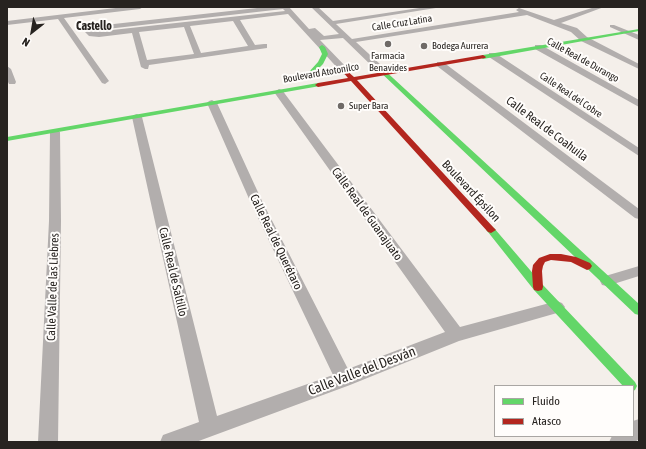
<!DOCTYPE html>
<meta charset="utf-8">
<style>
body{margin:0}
#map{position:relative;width:646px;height:449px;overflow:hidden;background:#f4efea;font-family:"Asap Condensed",sans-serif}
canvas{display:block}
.frame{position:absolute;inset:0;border:8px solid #272320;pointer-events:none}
.legend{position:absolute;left:494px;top:385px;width:140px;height:52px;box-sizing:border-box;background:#fffdfb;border:1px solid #a9a6a3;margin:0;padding:5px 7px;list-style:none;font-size:12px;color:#272320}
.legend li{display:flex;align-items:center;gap:8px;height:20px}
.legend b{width:20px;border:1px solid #a9a6a3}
.north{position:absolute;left:12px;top:12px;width:40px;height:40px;-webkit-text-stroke:3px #fffdfb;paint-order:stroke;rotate:211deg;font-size:11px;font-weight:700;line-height:16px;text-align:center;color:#272320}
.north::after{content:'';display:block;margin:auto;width:14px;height:18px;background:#272320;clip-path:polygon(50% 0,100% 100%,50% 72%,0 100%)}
</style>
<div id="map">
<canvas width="646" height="449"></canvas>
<div class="frame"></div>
<ul class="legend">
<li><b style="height:5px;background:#63d668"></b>Fluido</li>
<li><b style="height:5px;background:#b3261e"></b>Atasco</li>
</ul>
<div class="north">N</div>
</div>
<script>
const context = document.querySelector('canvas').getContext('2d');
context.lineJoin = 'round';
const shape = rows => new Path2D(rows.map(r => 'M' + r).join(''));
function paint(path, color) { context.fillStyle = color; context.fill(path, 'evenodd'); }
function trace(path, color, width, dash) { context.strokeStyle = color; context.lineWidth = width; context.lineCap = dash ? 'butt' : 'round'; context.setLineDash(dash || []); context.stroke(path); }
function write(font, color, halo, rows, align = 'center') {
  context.font = font + ' "Asap Condensed",sans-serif'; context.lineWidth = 4; context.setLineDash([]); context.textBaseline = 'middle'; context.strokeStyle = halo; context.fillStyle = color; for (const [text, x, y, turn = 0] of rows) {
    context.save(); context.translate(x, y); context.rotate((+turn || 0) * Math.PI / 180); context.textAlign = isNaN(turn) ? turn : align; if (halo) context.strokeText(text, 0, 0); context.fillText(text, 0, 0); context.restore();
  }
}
const street = shape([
 [124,7,143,7,140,9,64,18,109,81,105,84,102,83,58,19,7,25,7,21,124,7],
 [266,7,289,7,309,29,315,28,324,36,339,34,311,7,318,7,333,21,426,7,442,7,336,24,352,39,519,12,516,10,519,8,554,20,595,7,604,7,561,23,577,28,587,37,639,64,639,69,581,41,571,32,527,15,356,42,381,65,381,69,375,69,343,38,320,40,349,70,349,74,346,75,343,74,288,14,240,20,255,45,264,44,267,44,267,48,149,65,148,69,145,69,141,67,132,33,99,37,89,36,85,32,96,26,266,7],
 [283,9,285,11,94,32,98,30,283,9],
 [233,21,248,46,201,53,190,26,233,21],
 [184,27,194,54,147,60,139,32,184,27],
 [610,25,614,25,639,35,639,40,610,27,610,25],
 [535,45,541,45,639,100,639,107,535,49,535,45],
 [489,53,495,53,639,148,639,156,489,57,489,53],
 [437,62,443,62,639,209,639,219,635,218,437,66,437,62],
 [7,66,11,69,16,82,15,84,9,84,8,82,7,66],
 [279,89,282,90,460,327,557,301,562,303,565,307,562,311,557,313,459,341,350,385,196,442,160,442,163,435,199,422,132,117,134,115,137,114,142,117,217,416,333,375,250,201,207,103,209,101,212,100,217,103,262,201,348,369,445,332,274,92,279,89],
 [55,129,60,132,61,221,58,442,38,442,49,221,50,132,55,129],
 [639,266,639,276,607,286,602,285,600,281,602,277,639,266],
 [639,419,639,439,635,442,609,442,612,436,633,436,633,421,639,419]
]);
const fast = shape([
 [639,29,639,31,483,59,480,57,483,55,639,29],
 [322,45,325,47,328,54,323,64,312,75,300,81,296,81,296,79,308,73,318,62,322,54,319,47,322,45],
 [377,67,381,67,639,304,639,315,635,314,377,69,377,67],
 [318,83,320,84,320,86,7,141,7,137,318,83],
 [491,227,494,228,542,284,635,382,637,386,635,390,633,391,633,386,623,386,534,290,488,232,486,230,491,227]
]);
const jam = shape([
 [483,55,486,57,485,58,357,80,494,228,496,230,491,233,488,232,351,81,318,87,315,85,318,83,348,78,343,72,346,70,354,77,483,55],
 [550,254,561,254,576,257,590,263,592,266,590,269,587,270,571,262,551,260,545,262,543,266,542,271,543,287,542,290,538,291,534,290,533,287,532,271,533,265,539,258,550,254]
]);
const markers = [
 [388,44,4,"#6f6a67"],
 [424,46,4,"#6f6a67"],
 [341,106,4,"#6f6a67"]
];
const farStreetnames = [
 ["Calle Cruz Latina",402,23,-9],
 ["Calle Real de Durango",583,60,29],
 ["Boulevard Atotonilco",321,73,-10],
 ["Calle Real del Cobre",571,95,34]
];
const farPoinames = [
 ["Bodega Aurrera",432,46],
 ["Farmacia",388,56,"center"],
 ["Benavides",388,68,"center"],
 ["Super Bara",349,106]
];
const farQuarternames = [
 ["Castello",94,26]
];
const streetNames = [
 ["Calle Real de Coahuila",547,129,37],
 ["Boulevard Épsilon",471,191,47],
 ["Calle Real de Guanajuato",367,214,54],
 ["Calle Real de Querétaro",276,242,64],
 ["Calle Real de Saltillo",173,272,77],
 ["Calle Valle de las Liebres",53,287,-88]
];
const nearStreetnames = [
 ["Calle Valle del Desván",362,371,-21]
];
paint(street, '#b2aead');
paint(fast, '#63d668');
paint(jam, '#b3261e');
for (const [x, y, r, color] of markers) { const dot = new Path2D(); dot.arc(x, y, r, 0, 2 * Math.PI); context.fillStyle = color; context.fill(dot); trace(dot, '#fffdfb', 1.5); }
write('10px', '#272320', '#fffdfb', farStreetnames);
write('10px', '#272320', '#fffdfb', farPoinames, 'left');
write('bold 12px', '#272320', '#fffdfb', farQuarternames);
write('12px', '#272320', '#fffdfb', streetNames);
write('14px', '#272320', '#fffdfb', nearStreetnames);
</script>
